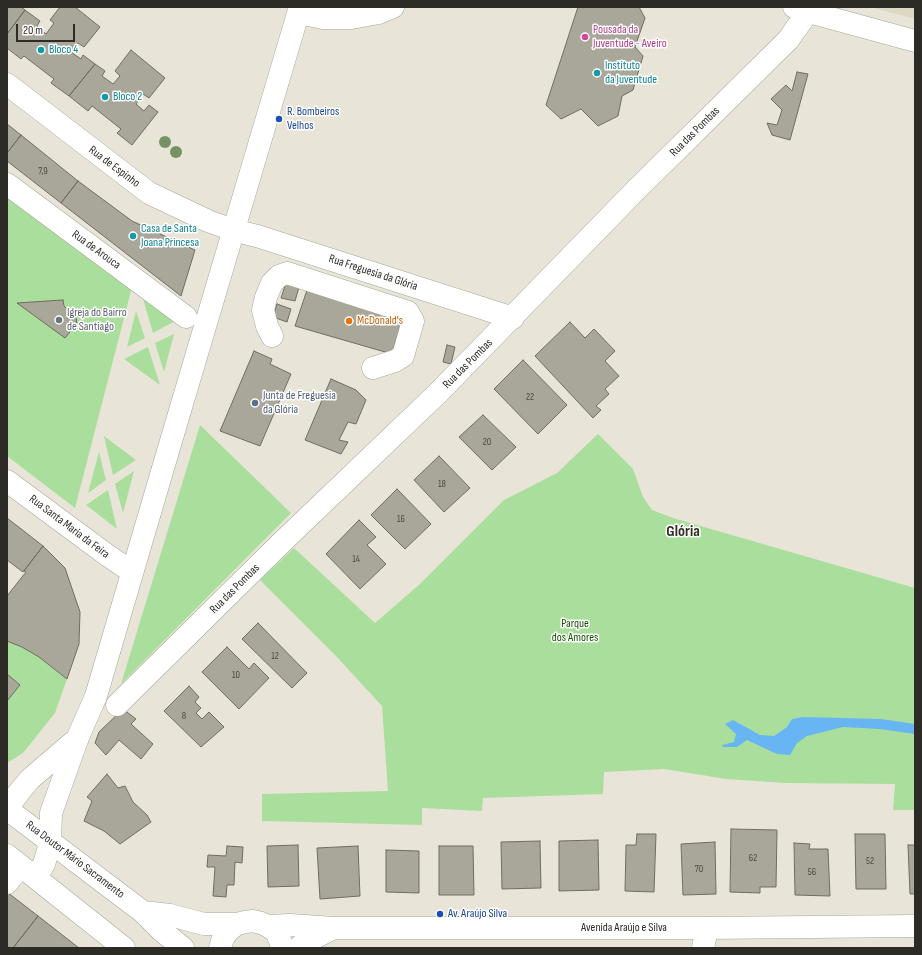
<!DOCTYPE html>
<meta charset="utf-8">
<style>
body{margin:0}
#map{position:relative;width:922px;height:955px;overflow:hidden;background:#e8e5d8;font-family:"Sofia Sans Condensed",sans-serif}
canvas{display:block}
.frame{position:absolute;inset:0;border:8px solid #2c2b26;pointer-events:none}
.scale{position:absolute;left:16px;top:24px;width:59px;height:18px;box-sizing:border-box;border:2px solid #2c2b26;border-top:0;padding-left:5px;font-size:12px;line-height:14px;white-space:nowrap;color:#2c2b26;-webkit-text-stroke:3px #fff;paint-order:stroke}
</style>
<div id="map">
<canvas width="922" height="955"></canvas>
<div class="frame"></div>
<div class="scale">20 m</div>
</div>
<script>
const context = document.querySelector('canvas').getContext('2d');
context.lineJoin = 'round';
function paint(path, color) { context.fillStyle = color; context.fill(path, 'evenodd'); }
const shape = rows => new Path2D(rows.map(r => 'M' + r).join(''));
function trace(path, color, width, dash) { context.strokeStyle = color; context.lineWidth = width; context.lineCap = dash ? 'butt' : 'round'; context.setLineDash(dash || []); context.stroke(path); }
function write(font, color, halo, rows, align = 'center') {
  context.font = font + ' "Sofia Sans Condensed",sans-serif'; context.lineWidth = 3; context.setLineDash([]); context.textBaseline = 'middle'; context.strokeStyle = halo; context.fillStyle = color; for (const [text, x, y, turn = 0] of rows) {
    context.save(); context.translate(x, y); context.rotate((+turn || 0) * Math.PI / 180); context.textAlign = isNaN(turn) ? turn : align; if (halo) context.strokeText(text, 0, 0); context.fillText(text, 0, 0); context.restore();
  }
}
const built = shape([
 [870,7,915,7,915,19]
]);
const green = shape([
 [7,191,132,287,75,508,7,456],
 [141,292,177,320,153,333],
 [136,311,145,338,127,347],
 [174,334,164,372,155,343],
 [148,347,160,385,124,359],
 [200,425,291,513,121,684],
 [598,434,633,469,643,497,652,510,673,518,915,588,915,810,893,810,895,784,785,783,726,779,664,769,604,772,603,794,483,798,482,811,422,808,422,825,262,821,262,794,388,791,382,706,335,655,260,580,294,548,375,623,420,584,504,500,557,473],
 [104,436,136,460,113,475],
 [99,452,106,480,88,493],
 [134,471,123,513,115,484],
 [108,490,117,529,86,505],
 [7,641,22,647,39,657,67,679,55,713,23,753,7,763]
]);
const water = shape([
 [803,717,881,719,915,724,915,734,879,729,843,727,807,736,797,743,790,755,777,754,747,740,737,747,723,747,722,745,734,742,736,734,725,724,733,720,760,735,774,736,787,727,792,719]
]);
const building = shape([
 [7,7,21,7,25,10,7,34,7,7],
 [60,7,75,7,100,27,84,47,78,43,71,52,81,59,83,55,95,64,69,96,51,83,54,79,24,56,21,59,7,48,7,34,25,10,40,21,37,26,46,34,54,23,50,20,60,7],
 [578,7,639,7,645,18,635,47,643,56,633,90,622,96,618,116,598,126,581,109,561,119,546,105,578,7],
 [131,50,165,78,149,98,143,94,136,104,144,111,149,105,158,112,132,145,117,133,121,129,92,106,88,111,69,96,95,64,105,71,102,76,113,84,120,76,115,71,131,50],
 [797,72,808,74,790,140,772,135,767,123,777,125,782,110,771,99,786,85,792,91,797,72],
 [7,124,21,135,7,153,7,124],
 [21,135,78,181,61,203,7,161,7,153,21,135],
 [78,181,132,221,195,250,181,296,61,203,78,181],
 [286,283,299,287,295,301,281,298,286,283],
 [308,287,403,317,392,354,295,326,308,287],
 [63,300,64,306,76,318,77,323,65,338,17,303,63,300],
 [277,304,291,309,287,322,273,317,277,304],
 [570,322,585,338,594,329,615,351,605,361,619,376,605,389,609,394,596,406,601,410,593,418,535,356,570,322],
 [447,345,455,347,451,364,443,362,447,345],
 [254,351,272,359,270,364,291,374,260,446,220,431,254,351],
 [523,360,567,405,538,434,494,389,523,360],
 [331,379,356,390,366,400,356,424,348,422,339,440,348,442,341,454,305,440,331,379],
 [483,415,516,447,492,470,459,437,483,415],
 [439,456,470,488,444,512,414,480,439,456],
 [397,489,431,524,405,549,371,515,397,489],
 [7,518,43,546,23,572,7,560,7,518],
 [359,520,376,537,367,545,386,564,360,589,326,554,359,520],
 [43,546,65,568,80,612,79,644,67,679,39,657,22,647,7,641,7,596,26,572,24,571,43,546],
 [258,623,307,673,292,688,242,639,258,623],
 [227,647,249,669,254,663,269,678,239,709,202,672,227,647],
 [7,674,20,685,7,701,7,674],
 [189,686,199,697,195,702,201,708,196,713,202,719,209,712,224,727,201,747,164,711,189,686],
 [123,709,136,719,131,724,153,744,141,759,119,740,106,755,95,743,99,732,123,709],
 [107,774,118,788,125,786,133,802,147,815,151,822,120,844,104,831,84,821,92,801,87,797,107,774],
 [731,829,777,830,776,887,760,887,760,893,730,892,731,829],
 [637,834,656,834,654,892,625,891,626,845,636,845,637,834],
 [855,834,885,834,886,889,856,889,855,834],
 [598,840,599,890,559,891,559,841,598,840],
 [540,841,541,888,502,889,501,842,540,841],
 [715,842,716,894,683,895,681,844,715,842],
 [794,843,810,844,809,849,828,849,830,896,795,895,794,843],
 [298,845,299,886,268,887,267,846,298,845],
 [908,845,915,845,915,894,910,894,908,845],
 [227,846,243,847,242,863,235,862,234,885,227,885,226,897,213,896,215,867,207,867,208,855,226,856,227,846],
 [358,846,360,896,320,899,317,848,358,846],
 [439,846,473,846,474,895,439,895,439,846],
 [386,850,419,851,419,893,386,892,386,850],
 [7,892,38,916,13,948,7,947,7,892],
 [38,916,79,948,13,948,38,916]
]);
const minor = shape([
 [794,7,805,11,915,41],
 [299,13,323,18,351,18,379,13,393,7],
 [7,84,149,193,208,221,233,230,257,236,513,318],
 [7,184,186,317],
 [272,336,267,326,263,310,266,297,272,283,279,276,287,273,408,312,413,321,403,356,395,361,373,368],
 [7,481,107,555,132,572],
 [117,705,280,544,438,393,635,191,788,40,803,19,805,11],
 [7,808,20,791,30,779,78,738],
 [7,809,143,912,162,931,183,948],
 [7,855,124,948],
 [36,877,44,864,47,854,50,842,51,813,78,737,96,696,171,441,300,7],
 [7,883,21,866],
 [143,912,170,915,204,924,237,924],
 [268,926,290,925,334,928,707,928,915,926],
 [220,948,223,938,229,930,237,924,245,922,253,921,261,923,268,926,276,932,280,940,282,948],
 [298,948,306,942,334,928],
 [703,948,707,928]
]);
const trees = [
 [165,142],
 [176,152]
];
const markers = [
 [585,37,4,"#d1479c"],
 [41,50,4,"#0f9aa8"],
 [597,73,4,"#0f9aa8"],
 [105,97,4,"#0f9aa8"],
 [279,119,4,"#1a4fb4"],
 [133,236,4,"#0f9aa8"],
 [59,320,4,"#6b7280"],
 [349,321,4,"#e8710a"],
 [255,403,4,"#5c6f8a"],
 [440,914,4,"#1a4fb4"]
];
const numberNames = [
 ["7,9",43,171],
 ["22",530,397],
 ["20",487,442],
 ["18",442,484],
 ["16",401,519],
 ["14",356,559],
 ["12",275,656],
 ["10",236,675],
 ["8",184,716],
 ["62",753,858],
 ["52",870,861],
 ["70",699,869],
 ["56",812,872]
];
const hotelNames = [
 ["Pousada da",593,30],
 ["Juventude - Aveiro",593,44]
];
const cultureNames = [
 ["Bloco 4",49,50],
 ["Instituto",605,66],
 ["da Juventude",605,80],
 ["Bloco 2",113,97],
 ["Casa de Santa",141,229],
 ["Joana Princesa",141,243]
];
const transitNames = [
 ["R. Bombeiros",287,112],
 ["Velhos",287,126],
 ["Av. Araújo Silva",448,914]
];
const streetNames = [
 ["Rua das Pombas",695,132,-45],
 ["Rua de Espinho",114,167,37],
 ["Rua de Arouca",96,250,36],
 ["Rua Freguesia da Glória",373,273,18],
 ["Rua das Pombas",468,364,-45],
 ["Rua Santa Maria da Feira",69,527,37],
 ["Rua das Pombas",235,589,-45],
 ["Rua Doutor Mário Sacramento",75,860,37],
 ["Avenida Araújo e Silva",624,928]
];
const worshipNames = [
 ["Igreja do Bairro",67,313],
 ["de Santiago",67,327]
];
const foodNames = [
 ["McDonald's",357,321]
];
const serviceNames = [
 ["Junta de Freguesia",263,396],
 ["da Glória",263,410]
];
const parkNames = [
 ["Parque",575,624],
 ["dos Amores",575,638]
];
const districtNames = [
 ["Glória",683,532]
];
paint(built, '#ddd8c4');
paint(green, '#aade9d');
paint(water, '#68b5f4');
paint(building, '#a9a69a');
trace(building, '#6f6d62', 1);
trace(minor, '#a9a69a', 23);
trace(minor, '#fff', 22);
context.fillStyle = '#759362';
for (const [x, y] of trees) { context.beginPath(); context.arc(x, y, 6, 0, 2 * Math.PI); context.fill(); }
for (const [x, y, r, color] of markers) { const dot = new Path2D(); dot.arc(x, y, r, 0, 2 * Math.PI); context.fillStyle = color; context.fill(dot); trace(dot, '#fff', 1.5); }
write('10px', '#4b4a43', null, numberNames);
write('12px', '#b23c85', '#fff', hotelNames, 'left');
write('12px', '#0d838f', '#fff', cultureNames, 'left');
write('12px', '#164399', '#fff', transitNames, 'left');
write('12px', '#2c2b26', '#fff', streetNames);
write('12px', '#5b616d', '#fff', worshipNames, 'left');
write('12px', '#c56008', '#fff', foodNames, 'left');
write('12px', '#4e5e75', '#fff', serviceNames, 'left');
write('12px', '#175001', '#fff', parkNames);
write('bold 16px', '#302e24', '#fff', districtNames);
</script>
